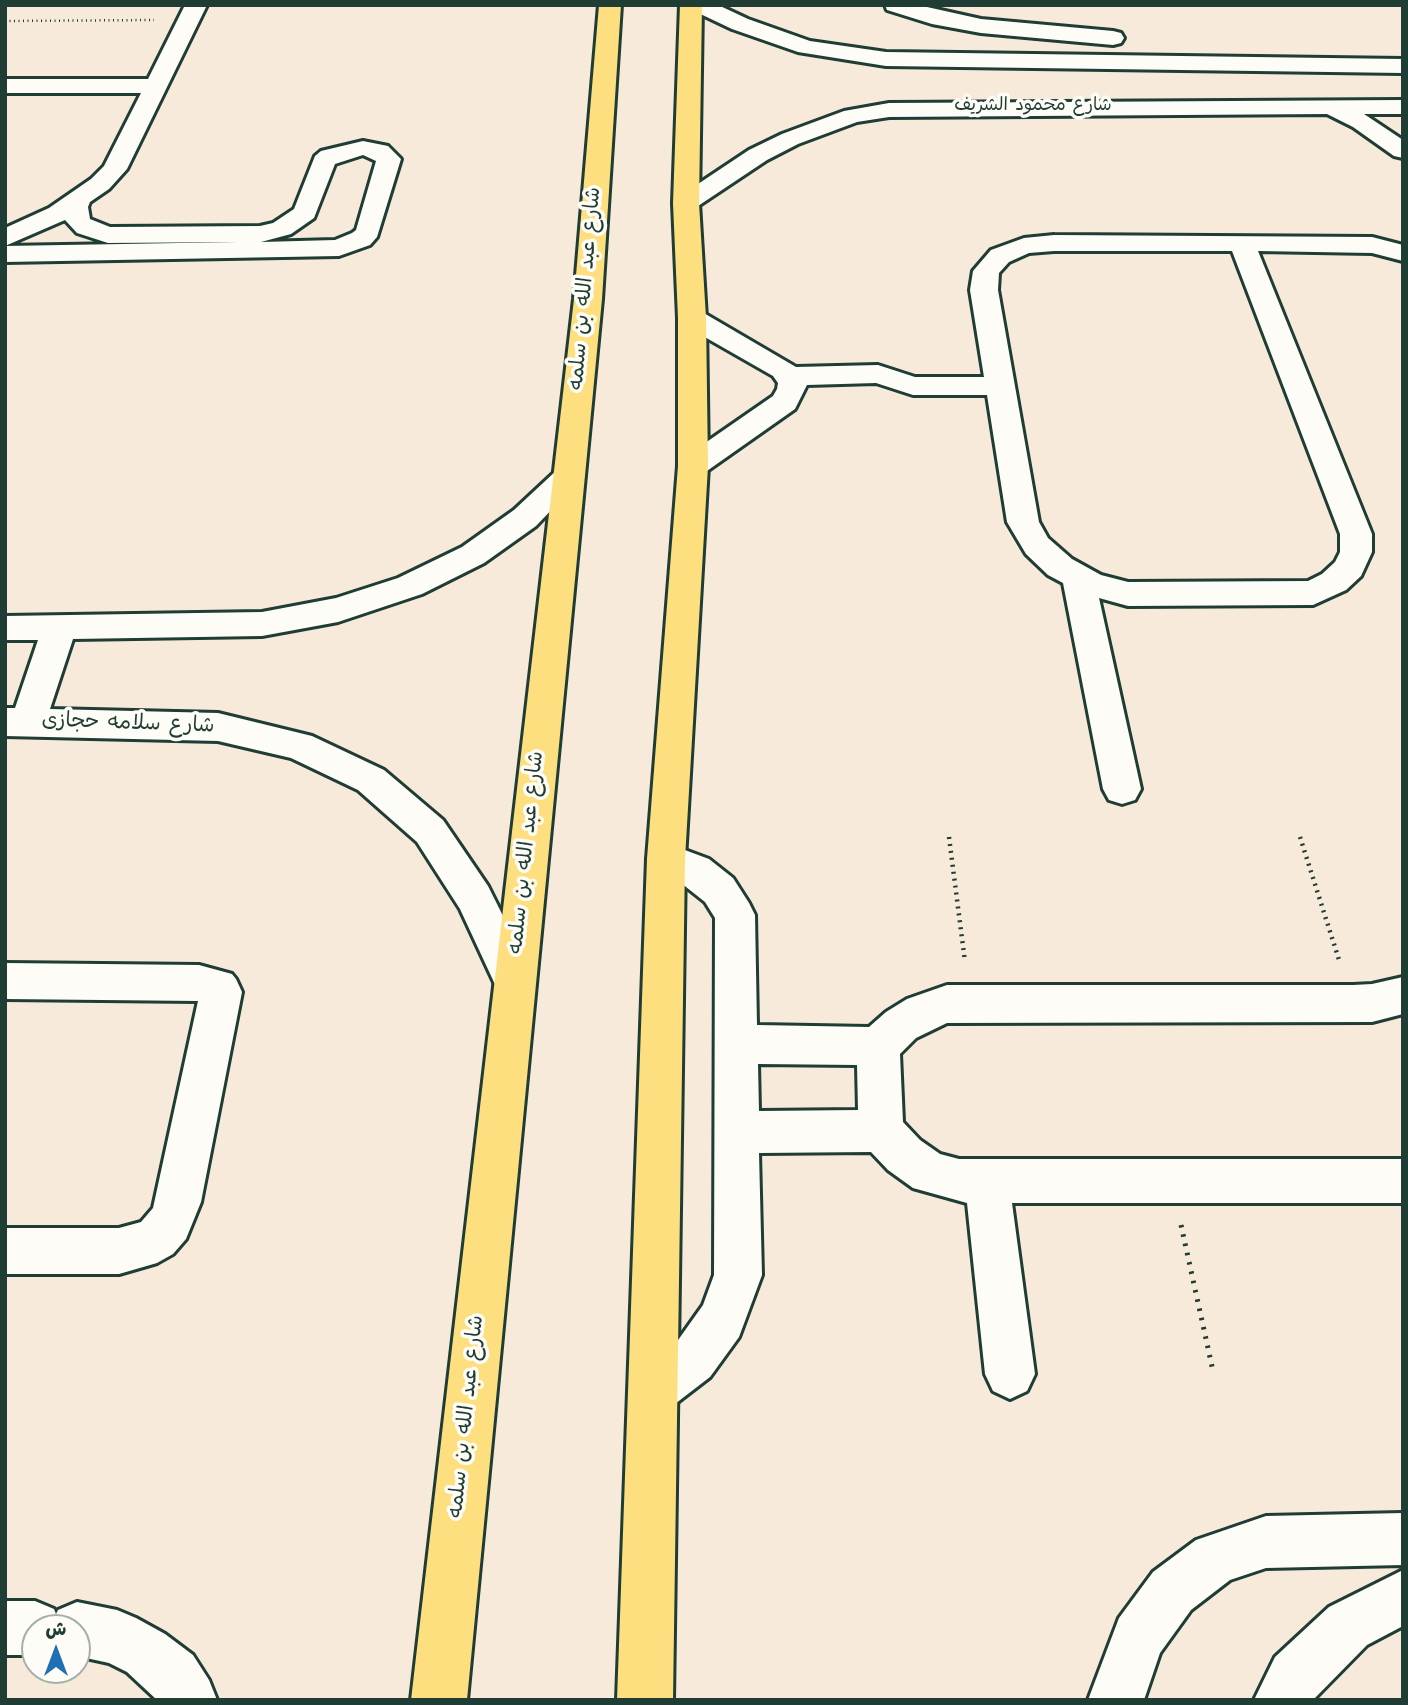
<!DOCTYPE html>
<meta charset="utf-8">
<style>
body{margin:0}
#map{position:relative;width:1408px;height:1705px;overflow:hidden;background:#f8eadb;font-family:Kalam,"Playpen Sans Arabic",sans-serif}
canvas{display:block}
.frame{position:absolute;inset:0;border:7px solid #1f3d34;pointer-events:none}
.north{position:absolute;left:21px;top:1614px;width:70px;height:70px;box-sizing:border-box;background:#fdfcf7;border:2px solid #a4b0a9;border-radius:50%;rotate:0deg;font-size:19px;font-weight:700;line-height:28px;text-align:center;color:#1f3d34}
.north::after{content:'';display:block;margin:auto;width:24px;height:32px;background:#1f6fb2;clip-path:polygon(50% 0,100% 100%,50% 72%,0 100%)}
</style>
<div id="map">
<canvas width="1408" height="1705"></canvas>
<div class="frame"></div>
<div class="north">ش</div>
</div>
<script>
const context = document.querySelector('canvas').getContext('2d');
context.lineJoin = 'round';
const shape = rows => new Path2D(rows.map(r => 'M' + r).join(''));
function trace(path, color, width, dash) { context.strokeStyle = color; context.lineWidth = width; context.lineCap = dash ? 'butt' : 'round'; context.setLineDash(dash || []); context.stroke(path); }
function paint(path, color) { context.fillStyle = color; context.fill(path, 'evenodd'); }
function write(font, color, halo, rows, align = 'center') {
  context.font = font + ' Kalam,"Playpen Sans Arabic",sans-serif'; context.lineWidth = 7; context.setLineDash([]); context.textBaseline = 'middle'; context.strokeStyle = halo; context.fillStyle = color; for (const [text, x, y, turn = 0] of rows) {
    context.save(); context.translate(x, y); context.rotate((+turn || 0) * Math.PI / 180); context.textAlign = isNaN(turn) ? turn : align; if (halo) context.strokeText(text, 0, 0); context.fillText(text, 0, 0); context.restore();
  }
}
const pathFar2 = shape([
 [5,21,154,20]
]);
const pathFar1 = shape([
 [949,837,965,962],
 [1300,837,1340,963]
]);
const path = shape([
 [1181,1225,1213,1371]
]);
const minor = shape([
 [185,5,207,5,127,169,109,189,90,202,88,207,90,219,110,227,260,226,273,223,294,209,315,156,321,151,363,141,388,146,401,159,377,237,370,245,339,256,5,262,5,246,238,242,108,243,77,233,65,220,5,246,5,228,49,208,91,179,104,166,141,93,5,93,5,79,148,79,185,5],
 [363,155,376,161,356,230,352,233,335,240,261,242,291,234,314,218,335,164,363,155],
 [690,5,718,5,748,19,810,41,886,52,1403,59,1403,73,886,66,798,52,732,29,692,10,690,5],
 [885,5,918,5,981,19,1113,31,1121,33,1124,38,1121,43,1113,45,981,33,932,24,887,10,885,5],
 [1403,100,1403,114,1364,114,1403,140,1403,158,1394,156,1353,127,1327,114,889,117,857,122,798,144,767,160,695,208,686,211,677,208,673,203,677,198,749,150,782,134,844,111,889,103,1403,100],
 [1054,235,1372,237,1403,245,1403,261,1372,253,1258,251,1372,534,1372,552,1361,576,1346,590,1313,605,1128,606,1099,598,1141,789,1135,800,1122,804,1109,800,1103,789,1063,583,1048,575,1026,554,1007,522,987,395,913,395,876,383,807,385,795,409,704,473,693,476,682,473,678,466,682,459,773,396,777,389,778,383,773,376,682,324,678,318,682,312,692,310,702,312,796,367,878,365,915,377,984,377,970,290,973,271,991,250,1024,238,1054,235],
 [1054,251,1232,251,1340,534,1340,552,1335,562,1322,574,1308,581,1128,582,1101,575,1072,559,1048,538,1039,522,998,290,999,273,1009,262,1029,253,1054,251],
 [568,467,579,470,583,477,536,526,484,563,422,594,338,622,262,636,73,639,50,709,218,713,312,736,384,770,443,820,488,886,535,980,529,993,514,998,499,993,460,909,417,842,358,790,291,758,218,741,5,736,5,708,15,708,38,640,5,640,5,616,262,612,336,598,398,578,462,547,514,510,557,470,568,467],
 [666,843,709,859,733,878,749,903,755,915,757,1025,869,1027,886,1012,907,999,947,985,1353,985,1372,984,1403,977,1403,1014,1372,1022,947,1023,916,1038,900,1054,903,1122,920,1140,940,1154,959,1159,1403,1159,1403,1203,1012,1203,1035,1374,1027,1391,1010,1399,993,1391,985,1374,967,1203,913,1188,888,1170,871,1152,759,1153,762,1275,739,1337,710,1377,671,1407,654,1415,637,1407,629,1390,637,1373,676,1343,703,1305,714,1275,715,918,705,902,681,883,652,870,647,859,652,848,666,843],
 [758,1064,857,1065,858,1110,759,1111,758,1064],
 [5,963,199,965,232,974,236,979,242,992,201,1202,186,1239,173,1254,157,1263,119,1274,5,1274,5,1228,119,1228,141,1222,153,1208,198,1001,5,999,5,963],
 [1403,1513,1403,1565,1266,1568,1230,1580,1191,1610,1160,1653,1144,1700,1088,1700,1119,1618,1153,1572,1196,1540,1266,1516,1403,1513],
 [1403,1570,1403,1626,1367,1645,1313,1700,1254,1700,1275,1657,1329,1607,1403,1570],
 [5,1601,35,1601,54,1609,56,1614,58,1610,77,1602,117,1610,136,1618,165,1634,193,1655,209,1680,217,1700,157,1700,127,1672,109,1663,77,1656,77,1628,35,1628,35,1655,5,1655,5,1601]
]);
const major = shape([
 [599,5,621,5,602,299,467,1700,411,1700,574,299,599,5],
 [680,5,702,5,699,203,706,318,708,466,685,859,673,1700,617,1700,647,859,678,466,678,318,673,203,680,5]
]);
const farStreetnames = [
 ["شارع محمود الشريف",1033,107]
];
const streetNames = [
 ["شارع عبد الله بن سلمه",587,289,-85],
 ["شارع سلامه حجازى",128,725,2],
 ["شارع عبد الله بن سلمه",528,853,-84],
 ["شارع عبد الله بن سلمه",468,1417,-84]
];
trace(minor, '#1f3d34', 6);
trace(major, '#1f3d34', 6);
trace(pathFar2, '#1f3d34', 2.5, [1, 3.5]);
trace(pathFar1, '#1f3d34', 4.5, [2, 5]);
trace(path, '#1f3d34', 5, [2.5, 7]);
paint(minor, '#fdfcf7');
paint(major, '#fedf80');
write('18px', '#1f3d34', '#fdfcf7', farStreetnames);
write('21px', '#1f3d34', '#fdfcf7', streetNames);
</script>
